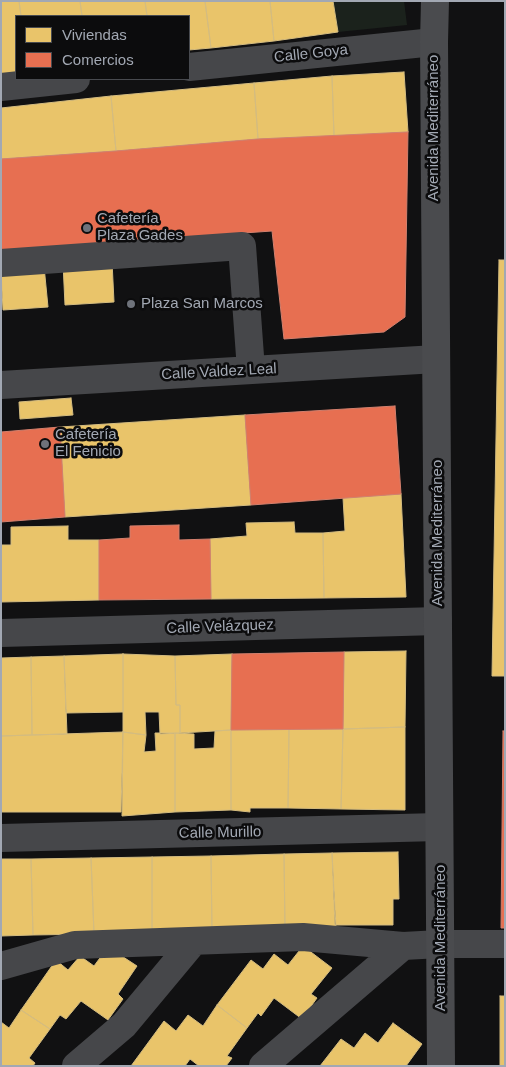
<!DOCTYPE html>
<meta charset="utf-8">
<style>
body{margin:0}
#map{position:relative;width:506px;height:1067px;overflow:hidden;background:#111112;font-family:Arial,sans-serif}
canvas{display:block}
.frame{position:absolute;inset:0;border:2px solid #a2a8b3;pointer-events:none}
.legend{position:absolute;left:15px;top:15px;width:175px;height:65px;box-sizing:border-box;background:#0c0c0d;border:1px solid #484a4f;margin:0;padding:6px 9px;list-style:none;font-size:15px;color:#a2a8b3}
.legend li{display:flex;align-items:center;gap:10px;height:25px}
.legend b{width:25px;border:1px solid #484a4f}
</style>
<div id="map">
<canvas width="506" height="1067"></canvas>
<div class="frame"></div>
<ul class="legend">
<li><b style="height:14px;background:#e9c46a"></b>Viviendas</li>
<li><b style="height:14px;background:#e76f51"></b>Comercios</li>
</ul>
</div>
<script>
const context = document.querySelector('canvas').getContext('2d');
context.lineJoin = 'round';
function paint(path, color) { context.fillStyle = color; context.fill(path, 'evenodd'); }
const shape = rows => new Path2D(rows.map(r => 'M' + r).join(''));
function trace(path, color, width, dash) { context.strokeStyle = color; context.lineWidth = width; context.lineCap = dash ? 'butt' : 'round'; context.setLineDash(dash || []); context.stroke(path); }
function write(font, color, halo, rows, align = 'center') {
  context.font = font + ' Arial,sans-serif'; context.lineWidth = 5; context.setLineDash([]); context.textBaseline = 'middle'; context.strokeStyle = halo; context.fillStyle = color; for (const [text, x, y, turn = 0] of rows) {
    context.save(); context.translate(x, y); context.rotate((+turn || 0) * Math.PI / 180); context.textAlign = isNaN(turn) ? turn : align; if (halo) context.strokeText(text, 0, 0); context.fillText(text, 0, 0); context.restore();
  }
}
const green = shape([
 [333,1,404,1,407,25,338,32]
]);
const homes = shape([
 [1,1,19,1,21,16,16,16,16,72,1,74,1,1],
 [19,1,80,1,82,16,21,16,19,1],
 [80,1,145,1,147,16,82,16,80,1],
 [145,1,205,1,211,48,189,50,189,16,147,16,145,1],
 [205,1,270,1,274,41,211,48,205,1],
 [270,1,333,1,338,32,274,41,270,1],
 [404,72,408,132,334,136,332,76,404,72],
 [332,76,334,136,258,139,254,83,332,76],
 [254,83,258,139,116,151,111,96,254,83],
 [111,96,116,151,1,159,1,108,111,96],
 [499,260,505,260,505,676,492,676,499,260],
 [112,261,114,302,65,305,63,263,112,261],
 [44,266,48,307,3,310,1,270,44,266],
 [71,398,73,415,20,419,19,402,71,398],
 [245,415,251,505,65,517,60,427,245,415],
 [401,494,406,597,324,598,323,533,345,531,343,498,401,494],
 [294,522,295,533,323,533,324,598,211,599,210,539,247,536,246,523,294,522],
 [68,526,68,540,99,540,99,600,1,602,1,545,11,545,11,527,68,526],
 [406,651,405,727,343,729,344,652,406,651],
 [123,654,175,656,176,705,180,705,180,733,160,734,159,712,145,712,146,735,123,732,123,654],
 [123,654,123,712,66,713,64,656,123,654],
 [232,654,231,730,180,733,180,705,176,705,175,656,232,654],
 [64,656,67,734,32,735,31,657,64,656],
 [31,657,32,735,1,736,1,658,31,657],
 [405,727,405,810,341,809,343,729,405,727],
 [289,729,343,729,341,809,288,808,289,729],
 [289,729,288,808,250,808,250,812,231,810,231,730,289,729],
 [231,730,231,810,175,812,175,733,194,734,194,749,214,748,215,731,231,730],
 [123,732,121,812,1,812,1,736,123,732],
 [123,732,146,735,144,752,156,751,155,733,175,733,175,812,122,816,123,732],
 [398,852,399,899,393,899,393,925,335,925,332,853,398,852],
 [332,853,336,928,285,929,284,854,332,853],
 [284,854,285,929,212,933,211,856,284,854],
 [211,856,212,933,152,935,152,857,211,856],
 [152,857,152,935,94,934,91,858,152,857],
 [91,858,94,934,33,935,31,859,91,858],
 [1,859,31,859,33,935,1,936,1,859],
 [303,946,332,968,311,994,317,998,302,1019,274,998,261,1016,258,1013,247,1028,217,1005,251,960,263,969,274,954,288,965,303,946],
 [108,947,137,966,118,994,123,999,108,1020,81,1001,66,1019,60,1015,50,1029,21,1010,56,960,68,970,80,956,94,966,108,947],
 [500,996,505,996,505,1066,500,1066,500,996],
 [217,1005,247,1028,227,1056,232,1058,226,1066,199,1066,190,1059,185,1066,131,1066,164,1021,176,1031,188,1015,203,1026,217,1005],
 [21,1010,50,1029,29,1058,35,1063,33,1066,1,1066,1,1022,9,1028,21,1010],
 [393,1023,422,1044,406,1066,320,1066,341,1039,354,1048,365,1033,378,1043,393,1023]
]);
const shops = shape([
 [408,132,405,317,384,332,284,339,272,231,1,250,1,159,116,151,258,139,408,132],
 [395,406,401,494,251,505,245,415,395,406],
 [60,427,65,517,1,522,1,432,60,427],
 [179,525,179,540,210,539,211,599,99,600,99,540,130,538,130,526,179,525],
 [344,652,343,729,231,730,232,654,344,652],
 [503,731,505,731,505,928,501,928,503,731]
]);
const street = shape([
 [189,67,434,42],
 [1,87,76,79],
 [1,263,242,246,251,370],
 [1,385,436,359],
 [1,633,438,621],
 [1,838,439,827],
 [1,966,75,945,303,937,403,946,440,944,505,944],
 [76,1066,124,1025,194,941],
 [263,1066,403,946]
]);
const secondary = shape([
 [435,1,434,42,441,1066]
]);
const markers = [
 [87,228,5,"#6f737b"],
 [131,304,5,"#6f737b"],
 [45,444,5,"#6f737b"]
];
const streetNames = [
 ["Calle Goya",311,54,-6],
 ["Avenida Mediterráneo",434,128,-90],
 ["Calle Valdez Leal",219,372,-3],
 ["Avenida Mediterráneo",438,533,-90],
 ["Calle Velázquez",220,627,-2],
 ["Calle Murillo",220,833,-1],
 ["Avenida Mediterráneo",441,938,-90]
];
const poiNames = [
 ["Cafetería",97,219],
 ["Plaza Gades",97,236],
 ["Plaza San Marcos",141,304],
 ["Cafetería",55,435],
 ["El Fenicio",55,452]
];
paint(green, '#1b221c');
paint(homes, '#e9c46a');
trace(homes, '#d4bc80', 1);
paint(shops, '#e76f51');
trace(shops, '#d2806e', 1);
trace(street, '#46474a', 28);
trace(secondary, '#4a4b4e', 28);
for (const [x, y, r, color] of markers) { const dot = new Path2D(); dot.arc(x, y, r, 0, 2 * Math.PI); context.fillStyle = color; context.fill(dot); trace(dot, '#0c0c0d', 2); }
write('15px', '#a2a8b3', '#0c0c0d', streetNames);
write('15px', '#a2a8b3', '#0c0c0d', poiNames, 'left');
</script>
